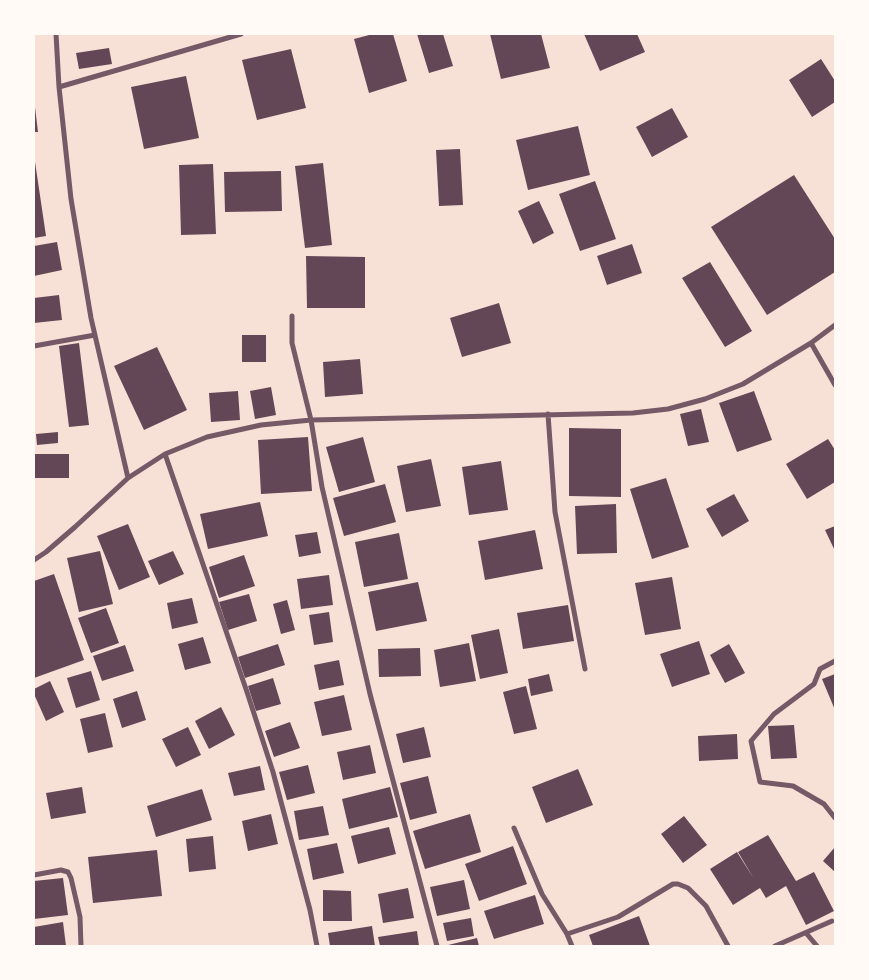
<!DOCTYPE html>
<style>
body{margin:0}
#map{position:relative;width:869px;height:980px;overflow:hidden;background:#f7e1d7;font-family:Merriweather,serif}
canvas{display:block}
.frame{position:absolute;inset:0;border:35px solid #fffaf5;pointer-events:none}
</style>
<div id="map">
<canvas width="869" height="980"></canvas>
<div class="frame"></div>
</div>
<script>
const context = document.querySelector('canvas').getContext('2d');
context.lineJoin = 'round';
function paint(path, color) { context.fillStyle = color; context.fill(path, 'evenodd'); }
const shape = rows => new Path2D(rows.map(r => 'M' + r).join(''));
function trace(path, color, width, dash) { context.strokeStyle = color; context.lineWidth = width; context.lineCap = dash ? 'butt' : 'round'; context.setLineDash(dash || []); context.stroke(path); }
const building = shape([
 [373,34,393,34,407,81,369,93,354,39],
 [417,34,443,34,453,66,429,73],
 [490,34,541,34,550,68,501,79],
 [584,34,637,34,645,52,600,71],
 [109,48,112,64,79,69,76,53],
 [291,49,306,108,257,120,242,60],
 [821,59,835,81,835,102,812,117,789,80],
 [186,76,199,138,144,149,131,87],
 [35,107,38,132,34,132,34,108],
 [672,108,688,137,652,157,636,127],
 [578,126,590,175,528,190,516,140],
 [460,149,463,205,439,206,436,150],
 [34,155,46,236,34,238],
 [323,163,332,245,305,248,295,166],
 [213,164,216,234,181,235,179,165],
 [281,171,282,211,225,212,224,172],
 [794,175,835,239,835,272,767,315,711,227],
 [595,181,616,239,580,251,559,194],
 [539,201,554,233,533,244,518,211],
 [57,242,62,270,34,276,34,246],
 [632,244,642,273,607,285,597,256],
 [306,256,365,257,365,308,307,308],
 [710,262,752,331,725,347,682,278],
 [59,295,62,320,34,323,34,298],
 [499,303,511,343,462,357,450,318],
 [242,335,266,335,266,362,242,362],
 [79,343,89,425,69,427,59,346],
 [157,347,187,410,144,430,114,366],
 [360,359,363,394,325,397,323,362],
 [271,387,276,415,255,419,250,391],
 [238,391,240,420,211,422,209,393],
 [754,391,772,440,737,452,719,403],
 [701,409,709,442,688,446,680,414],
 [569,428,621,429,621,497,569,496],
 [58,432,58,443,37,445,36,434],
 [308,437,312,491,261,494,258,440],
 [363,437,375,482,339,492,326,447],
 [828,439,835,450,835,482,807,499,786,464],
 [34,454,69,454,69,478,34,478],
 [431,459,441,506,406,512,397,466],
 [501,461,508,510,469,515,462,467],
 [666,478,689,547,652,559,630,489],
 [385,484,396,522,344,536,333,498],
 [734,494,749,521,722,537,706,509],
 [260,502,268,536,208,549,200,514],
 [616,504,617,553,577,554,575,506],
 [128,524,150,577,119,590,97,536],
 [835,526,835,551,825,530],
 [535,530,543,569,485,580,478,541],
 [317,532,321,553,299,557,295,535],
 [399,533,408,579,364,587,355,542],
 [100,551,113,604,79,612,67,558],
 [173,551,184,574,159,585,148,561],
 [244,555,255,586,219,598,209,567],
 [54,574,84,660,34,678,34,581],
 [329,575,333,605,301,609,297,579],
 [672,577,681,629,645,635,635,583],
 [418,582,427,621,376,631,368,592],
 [249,594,257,621,228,630,219,602],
 [192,598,198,623,172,629,167,603],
 [287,600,295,630,281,634,273,604],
 [568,605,574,641,523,649,517,613],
 [106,608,119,643,91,653,78,618],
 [329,612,333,642,314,645,309,615],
 [499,629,508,673,480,679,471,635],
 [203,637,211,663,185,670,178,644],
 [699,641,710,674,672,687,660,654],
 [469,643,476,681,440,687,434,650],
 [278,644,285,665,245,678,238,657],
 [729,644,745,673,725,683,710,655],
 [125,645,134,671,102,681,93,656],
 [420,648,421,676,379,677,378,649],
 [339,660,344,685,319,690,314,665],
 [91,671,100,700,76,708,67,678],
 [549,674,553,691,531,696,528,679],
 [835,674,835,710,822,679],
 [273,678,281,704,256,711,248,686],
 [50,681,64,712,46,721,34,694,34,689],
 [526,686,537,729,514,734,503,692],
 [137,691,146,720,122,728,113,699],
 [344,695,352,730,322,736,314,702],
 [221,707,235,735,209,749,195,721],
 [105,713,113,747,88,753,80,719],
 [290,722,300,748,274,757,265,731],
 [794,725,797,758,771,759,768,726],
 [188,727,201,755,176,767,162,739],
 [424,727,431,757,403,763,396,734],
 [737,734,738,759,699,761,698,736],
 [370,745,376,773,343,780,337,752],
 [308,765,315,793,287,800,279,772],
 [260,766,265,790,234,796,228,773],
 [578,769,593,805,546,823,532,787],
 [428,776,437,813,410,820,400,783],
 [82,787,86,813,51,819,46,793],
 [390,787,398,817,349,829,342,799],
 [202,789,212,820,156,837,147,806],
 [323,806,329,835,299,840,294,811],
 [271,814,278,844,248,851,242,821],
 [470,814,481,852,425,869,413,831],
 [684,816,707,845,683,863,661,834],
 [389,827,396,854,358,864,351,836],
 [768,835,796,881,814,872,834,911,806,925,786,886,766,898,760,888,733,905,710,869,737,852,754,879,738,852],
 [213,836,216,869,189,872,186,839],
 [337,843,344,873,313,880,307,849],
 [513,846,527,884,479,901,465,864],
 [835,847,835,872,823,861],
 [157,850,162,896,93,903,88,857],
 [63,878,68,915,34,919,34,881],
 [464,880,470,909,437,916,430,887],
 [408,888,414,918,383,923,378,894],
 [323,890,351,891,352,921,323,921],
 [535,895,544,924,494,939,484,911],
 [639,916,650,946,593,946,589,935],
 [471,918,474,936,447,941,443,923],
 [63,922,66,946,34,946,34,927],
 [372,926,375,946,330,946,328,933],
 [417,931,419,946,380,946,378,937],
 [477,938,479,946,444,946]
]);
const minor = shape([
 [56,34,59,87,71,199,91,318,128,478],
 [59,87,241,34],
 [292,316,292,343,311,420,322,487,370,694,437,946],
 [811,343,835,385],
 [34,346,95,335],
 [548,414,555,512,585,669],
 [165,454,247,692,273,772,310,910,317,946],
 [34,560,46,552,75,527,128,478,165,454,207,437,261,425,311,420,633,413,668,409,705,399,743,384,811,343,835,325],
 [835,661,820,669,814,684,774,714,751,741,760,782,793,786,824,804,835,818],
 [514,828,542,894,567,934,618,917,673,884,678,884,688,888,706,906,728,946],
 [34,875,61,870,68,872,71,878,80,917,81,946],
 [806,933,817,946],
 [567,934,572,946],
 [775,946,832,921]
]);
paint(building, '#644757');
trace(minor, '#755966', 5);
</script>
